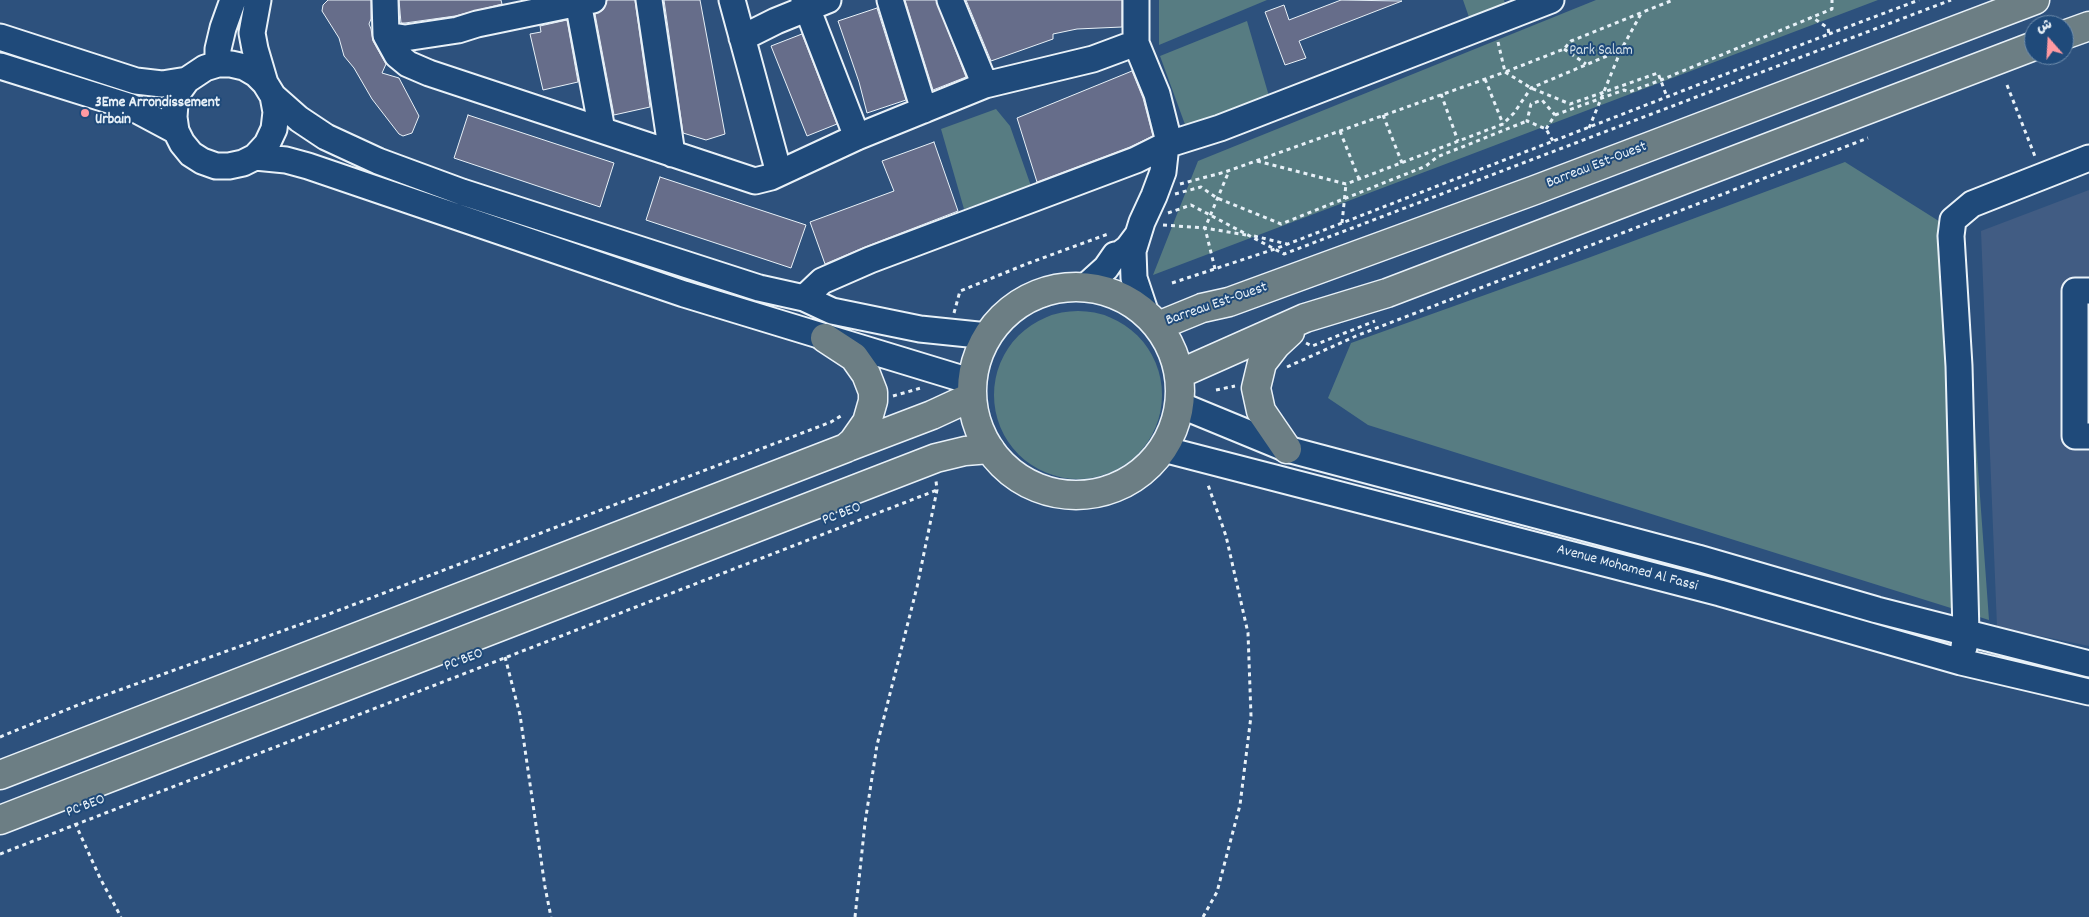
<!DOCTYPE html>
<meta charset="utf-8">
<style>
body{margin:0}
#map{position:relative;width:2089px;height:917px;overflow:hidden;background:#2d517d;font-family:Dekko,"Playpen Sans Arabic",sans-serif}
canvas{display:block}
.north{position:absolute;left:2024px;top:15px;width:50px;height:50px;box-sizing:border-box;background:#1f4a7a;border:1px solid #6f8dac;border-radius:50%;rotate:341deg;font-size:14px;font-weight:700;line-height:20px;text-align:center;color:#e8f1f8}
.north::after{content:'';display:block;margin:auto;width:18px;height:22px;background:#ff9aa2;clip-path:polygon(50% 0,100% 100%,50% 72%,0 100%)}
</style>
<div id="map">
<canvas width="2089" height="917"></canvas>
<div class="north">ش</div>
</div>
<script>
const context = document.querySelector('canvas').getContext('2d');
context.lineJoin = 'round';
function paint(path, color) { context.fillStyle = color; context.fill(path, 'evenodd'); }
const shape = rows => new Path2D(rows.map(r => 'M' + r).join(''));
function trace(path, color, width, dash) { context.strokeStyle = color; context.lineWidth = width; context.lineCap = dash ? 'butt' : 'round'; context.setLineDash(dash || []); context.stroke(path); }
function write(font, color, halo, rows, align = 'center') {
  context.font = font + ' Dekko,sans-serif'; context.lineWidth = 4; context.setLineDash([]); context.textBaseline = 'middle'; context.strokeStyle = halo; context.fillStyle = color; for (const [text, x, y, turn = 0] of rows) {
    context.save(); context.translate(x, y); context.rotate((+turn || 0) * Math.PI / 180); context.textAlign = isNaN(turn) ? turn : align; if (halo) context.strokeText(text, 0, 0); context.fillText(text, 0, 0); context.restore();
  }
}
const built = shape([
 [2089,190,2089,646,1997,627,1981,231]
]);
const green = shape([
 [1159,0,1267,0,1159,45],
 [1463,0,1504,0,1505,4,1470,20],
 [1596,0,1878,0,1153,275,1198,161],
 [1247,21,1271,103,1187,130,1160,56],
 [996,109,1010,126,1031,186,964,209,941,129],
 [1845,162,1961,235,1989,620,1368,425,1328,398,1351,343,1588,258],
 '994 395a84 84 0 1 1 168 0a84 84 0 1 1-168 0Z'
]);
const building = shape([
 [328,0,371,0,371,19,369,24,371,29,373,41,386,64,382,73,399,78,419,116,412,133,403,136,399,134,372,99,354,68,344,56,339,38,322,11,323,5,328,0],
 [399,0,501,0,502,4,455,16,405,23,401,23,399,0],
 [607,0,635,0,650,107,614,115,595,14,603,10,607,0],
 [664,0,700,0,725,134,706,140,683,133,664,0],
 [905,0,936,0,966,77,933,90,905,0],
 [966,0,1122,0,1122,27,1077,29,1053,34,1053,39,991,61,966,0],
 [1341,0,1402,1,1299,41,1306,58,1285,65,1265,12,1284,5,1289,20,1341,0],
 [877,8,906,100,867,113,859,82,838,21,877,8],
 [567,20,578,82,543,90,530,34,541,32,540,26,567,20],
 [802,34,837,124,807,136,771,46,802,34],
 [1132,71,1143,98,1153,136,1130,147,1037,182,1017,118,1132,71],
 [468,115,614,163,600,207,454,158,468,115],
 [934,142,958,211,865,247,825,264,810,222,894,191,882,161,934,142],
 [660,177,806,225,791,268,646,220,660,177]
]);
const path = shape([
 [1829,34,1919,0],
 [1498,42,1505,72,1564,49,1571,41,1673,0],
 [1564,49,1586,64],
 [1485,79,1503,124],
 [2007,85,2036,159],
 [1441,94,1458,141],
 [1383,115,1402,163],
 [1555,115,1624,90,1629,92,1661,80,1832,9,1832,0],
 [1589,128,1621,50],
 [1546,129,1555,115,1542,100,1531,104,1527,121,1546,129,1553,141],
 [1340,131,1359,179],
 [1257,161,1346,184,1503,124,1514,113,1531,88,1621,50,1642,12],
 [1180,184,1225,172,1505,72,1531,88,1570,104,1658,73,1667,97],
 [1175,194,1201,187,1217,198,1281,224,1426,166,1437,157,1527,121],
 [1168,213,1191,205,1284,254,1951,0],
 [1342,223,1346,184],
 [1163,225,1205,228,1246,235],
 [1254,236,1287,244],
 [1215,269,1205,228,1229,171],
 [1172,283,1275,249,1829,34,1828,28,1812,17],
 [954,313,960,291,1029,263,1108,234],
 [1306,343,1312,346,1375,321],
 [1287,367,1356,336,1868,138],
 [1216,390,1235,386],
 [893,396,921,388],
 [505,657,520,715,545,887,551,917],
 [0,737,78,705,329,614,831,422,844,414],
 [75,823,100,878,121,917],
 [0,854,937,490],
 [855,917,865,823,877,745,917,587,937,490,936,481],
 [1203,917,1217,892,1240,805,1251,716,1248,633,1226,536,1207,482]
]);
const minor = shape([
 [258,0,252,33,255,49,265,83],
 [385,0,386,35,397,55,408,64,429,73,755,181,771,177,857,137,985,85,1093,59,1136,43],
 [649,0,672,154],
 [732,0,779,173],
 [804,0,857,137],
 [890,0,924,110],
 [950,0,985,85],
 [1136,0,1136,43,1157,94,1168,138,1166,145,1163,172,1154,196,1142,222,1133,251,1134,278,1146,314],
 [578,2,602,130],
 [386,35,405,38,458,30,477,24,593,0],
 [0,37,136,81,162,84,187,80],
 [742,38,776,21,828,0],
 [218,64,218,49,223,28,233,0],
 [0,66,131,107,176,131],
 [273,96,276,112,274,129,267,144,255,157,243,163,229,166,216,166,202,161,191,154,182,143,176,131,174,117,175,104,179,91,187,80,205,68,218,64,231,64,244,67,256,74,265,83,273,96,299,119,326,137,378,161,462,192,759,288,804,298,832,311,920,329,988,336],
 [255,157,286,160,308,166,684,294,973,382],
 [1085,287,1106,268,1115,255,1120,254,1128,248,1137,236],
 [2089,291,2075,291,2075,436,2089,436],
 [804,298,822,281,870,260,1136,160,1166,145,1220,128,1551,0],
 [1180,405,1287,449,1698,558,1877,610,2089,664],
 [1163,449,1720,593,1961,662,2089,692],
 [1964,647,1966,633,1959,366,1951,236,1953,220,1972,204,2089,158]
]);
const major = shape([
 [2064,35,2089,26],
 '972 391a104 104 0 1 1 208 0a104 104 0 1 1-208 0Z',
 [1158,326,1202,308,1229,302,1535,190,2035,0],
 [1179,374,1305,318,1387,293,2034,46],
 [848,447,932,415,971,397],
 [1287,449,1261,411,1256,388,1262,363,1276,345,1290,332],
 [0,775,846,448,853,442,867,422,873,401,873,392,866,374,854,357,825,338],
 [0,820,936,458,965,451,990,449]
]);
const markers = [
 [85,113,5,"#ff9aa2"]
];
const parkNames = [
 ["Park Salam",1601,52]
];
const poiNames = [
 ["3Eme Arrondissement",95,104],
 ["Urbain",95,121]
];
const streetNames = [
 ["Barreau Est-Ouest",1597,166,-21],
 ["Barreau Est-Ouest",1217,305,-19],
 ["PC BEO",842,515,-21],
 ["Avenue Mohamed Al Fassi",1627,569,15],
 ["PC BEO",464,661,-21],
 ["PC BEO",86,807,-21]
];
paint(built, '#415c83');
paint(green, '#577c82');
paint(building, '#666d8a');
trace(building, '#e8f1f8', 1);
trace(minor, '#e8f1f8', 29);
trace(major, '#e8f1f8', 31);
trace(path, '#e8f1f8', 3, [4, 4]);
trace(minor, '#1f4a7a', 25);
trace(major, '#6c7e84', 28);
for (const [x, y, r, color] of markers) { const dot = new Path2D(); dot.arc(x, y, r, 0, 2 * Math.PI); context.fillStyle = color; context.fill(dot); trace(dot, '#1f4a7a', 2); }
write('15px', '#d2dfe6', '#1f4a7a', parkNames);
write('bold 15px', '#e8f1f8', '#1f4a7a', poiNames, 'left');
write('15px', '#e8f1f8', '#1f4a7a', streetNames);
</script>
